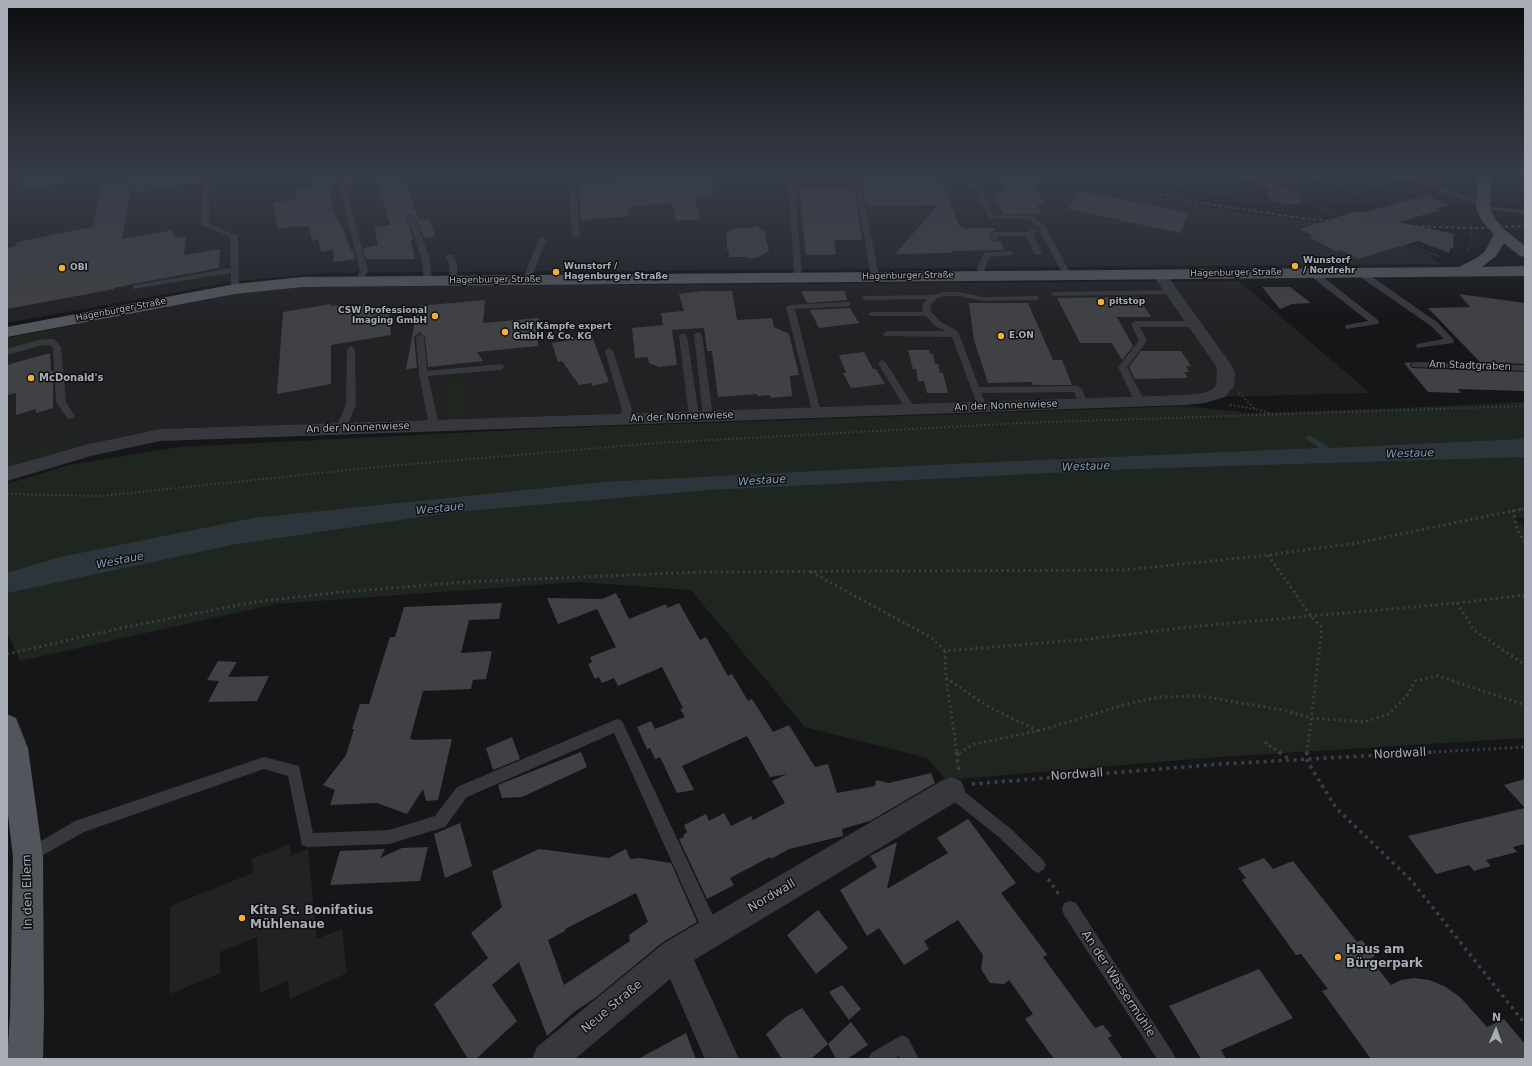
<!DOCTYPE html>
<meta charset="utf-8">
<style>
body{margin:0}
#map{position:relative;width:1532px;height:1066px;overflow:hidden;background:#161618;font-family:"DejaVu Sans",sans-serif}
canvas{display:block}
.frame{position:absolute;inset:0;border:8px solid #a8adb8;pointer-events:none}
.north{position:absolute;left:1476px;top:1010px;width:40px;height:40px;-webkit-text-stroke:3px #111113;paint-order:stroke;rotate:2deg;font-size:11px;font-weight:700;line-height:16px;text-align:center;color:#a8adb8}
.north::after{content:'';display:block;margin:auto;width:14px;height:18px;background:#a8adb8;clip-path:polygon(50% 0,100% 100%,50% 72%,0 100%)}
</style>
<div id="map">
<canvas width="1532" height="1066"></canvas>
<div class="frame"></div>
<div class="north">N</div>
</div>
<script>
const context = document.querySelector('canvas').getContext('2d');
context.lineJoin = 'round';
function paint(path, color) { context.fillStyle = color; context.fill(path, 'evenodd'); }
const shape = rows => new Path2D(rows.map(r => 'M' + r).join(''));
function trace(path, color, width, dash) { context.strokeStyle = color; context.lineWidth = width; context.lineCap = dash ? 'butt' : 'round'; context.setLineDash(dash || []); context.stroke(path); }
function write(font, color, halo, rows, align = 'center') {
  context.font = font + ' "DejaVu Sans",sans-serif'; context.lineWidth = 3; context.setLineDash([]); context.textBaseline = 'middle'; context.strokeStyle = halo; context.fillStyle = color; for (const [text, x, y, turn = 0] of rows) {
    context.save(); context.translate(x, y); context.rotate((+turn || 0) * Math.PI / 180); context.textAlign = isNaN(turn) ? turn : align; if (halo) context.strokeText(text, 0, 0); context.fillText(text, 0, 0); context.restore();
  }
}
const built = shape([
 [7,173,1058,173,1122,190,1248,214,1359,227,1429,255,1440,264,321,273,232,282,7,323],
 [1239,281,1370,393,764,409,160,429,111,439,7,467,7,338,234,294,296,287],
 [290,844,291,856,308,849,317,939,342,929,347,973,290,999,288,980,260,993,257,937,220,952,220,973,170,994,170,906,253,873,252,859]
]);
const green = shape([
 [601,173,616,174,579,178,558,190,558,206,568,206,569,232,564,232,553,194,545,194,543,192,545,188,552,183],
 [1298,173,1408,173,1402,175,1408,179,1353,194],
 [71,326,47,338,7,349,7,338],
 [462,377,470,415,446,416,441,379],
 [1525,402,1525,517,1514,518,1525,527,1525,738,1218,757,946,780,927,758,805,727,691,590,578,582,276,604,20,661,7,632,7,484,69,465,179,447,534,429,1184,406,1250,413,1401,408],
 [79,432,80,443,72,447,7,467,7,458,66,443,68,434]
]);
const water = shape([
 [1311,436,1330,448,1525,439,1525,457,1132,469,710,490,455,512,237,544,7,593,7,573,60,557,253,518,603,482,972,463,1319,448,1304,437]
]);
const building = shape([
 [24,173,69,173,70,182,17,190],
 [140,173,202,173,201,182,132,193,132,175,139,174],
 [312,173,335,173,337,185,330,186,332,195,330,195,332,208,340,224,341,224,351,250,353,250,355,259,334,262,333,250,321,252,318,239,312,241,309,226,300,227,299,226,278,229,273,203,296,199,295,189,315,186],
 [343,173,360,173,361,181,346,184],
 [374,173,402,173,419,220,429,218,435,236,424,238,416,217,412,214,406,216,413,240,411,241,415,259,366,259,363,248,378,245,374,227,390,225],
 [698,173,702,173,703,175,708,175,715,194,694,196,700,219,676,221,672,203,627,207,629,216,581,220,579,182],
 [1027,173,1049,173,1034,185,1045,205,1036,203,1041,214,1004,214,994,193,1006,193,998,176,1022,176],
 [864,179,942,179,959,226,962,226,963,228,994,228,995,230,989,233,991,240,998,242,1000,240,1004,250,952,251,950,253,895,254,938,205,867,206,863,188,866,188],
 [132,181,122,239,173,230,173,233,175,232,174,238,186,236,184,255,220,249,219,268,133,284,114,288,114,289,7,309,7,248,16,246,17,242,92,227,102,186],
 [799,188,852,188,855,191,862,240,834,240,836,255,806,255],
 [1080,191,1188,213,1181,233,1068,209],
 [1426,195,1449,205,1437,208,1440,210,1399,222,1454,234,1453,249,1450,248,1449,253,1418,241,1358,259,1341,250,1336,251,1309,237,1313,236,1300,229,1357,211,1362,213],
 [756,226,764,230,769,251,759,257,748,259,748,257,729,257,729,250,727,250,727,232,739,227,753,228],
 [1262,287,1290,287,1311,303,1292,304,1280,309],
 [702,291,732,291,737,320,772,318,774,327,789,334,799,375,790,376,792,396,771,398,770,395,758,396,757,394,718,397,712,351,707,351,704,328,672,330,677,365,659,367,649,363,648,357,635,358,632,328,663,325,661,313,684,311,679,294],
 [801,291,845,291,847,300,807,303],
 [1459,294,1525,303,1525,364,1480,362,1428,308,1470,307],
 [1138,297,1151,317,1117,317,1133,346,1122,360,1112,343,1080,343,1057,298],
 [485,300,483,323,539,318,538,346,477,352,483,361,428,367,425,337,420,332,414,337,417,368,406,369,418,306],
 [969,303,1028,303,1053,360,1062,360,1072,385,1033,385,1032,382,988,383,974,340],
 [331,304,331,306,343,305,343,308,366,304,366,310,389,306,391,335,331,345,331,384,277,394,283,312],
 [850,308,859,323,819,328,810,310],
 [592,336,609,382,592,386,592,383,579,385,562,361,558,362,552,343],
 [908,350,929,350,930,354,933,354,935,364,938,364,940,373,943,373,948,393,927,393,924,381,918,381,916,369,913,369],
 [1141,351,1181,351,1191,366,1186,366,1189,372,1184,372,1188,378,1135,379,1129,367],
 [864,352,873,369,876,369,885,384,851,388,843,373,846,373,839,355],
 [50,353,51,371,53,371,53,408,36,413,36,409,16,415,16,393,7,395,7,365],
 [1411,362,1410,366,1412,368,1525,372,1525,391,1458,389,1461,393,1428,392,1404,363],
 [616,593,619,599,621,599,620,601,629,619,666,604,667,608,679,603,700,640,706,637,728,676,732,674,748,701,752,699,773,732,789,725,815,767,828,764,837,793,875,786,876,780,889,783,931,773,935,783,870,821,842,829,843,836,789,849,771,859,770,857,730,878,734,885,707,899,679,839,684,837,683,835,687,832,684,825,706,814,709,821,724,813,731,826,751,816,753,820,785,803,772,781,787,774,770,777,747,736,682,766,694,790,677,793,660,757,655,759,650,748,647,749,637,727,651,721,655,729,685,717,680,709,683,708,662,667,618,686,614,678,602,683,599,677,595,679,588,664,592,662,590,657,616,647,597,609,558,624,547,598,602,599],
 [502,603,499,619,469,620,461,653,492,651,486,679,473,680,471,689,423,691,410,739,412,739,412,740,452,739,438,800,426,801,423,789,407,814,377,803,330,805,335,790,323,785,346,755,354,729,352,729,360,704,369,704,390,637,395,637,404,607],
 [218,661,237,662,228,677,269,676,257,701,208,702,219,681,207,680],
 [512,737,520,759,493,770,486,748],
 [581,752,587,767,522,797,502,798,498,785],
 [1525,779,1525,844,1513,847,1517,852,1486,860,1491,866,1474,871,1469,865,1436,874,1408,836,1525,808,1504,785],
 [968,819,1016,883,1001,893,1046,953,1047,955,1043,957,1095,1028,1103,1025,1112,1036,1108,1038,1123,1059,1054,1059,1025,1019,1033,1014,1009,980,1004,984,990,983,981,969,983,955,958,920,924,941,929,949,904,965,879,928,867,936,840,890,877,867,870,856,897,842,887,889,948,853,937,838],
 [460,823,472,866,445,878,434,834],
 [428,847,420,881,330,885,340,851,385,849,380,858,402,848],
 [539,849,609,858,626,849,630,859,639,858,671,863,697,922,663,942,595,998,574,1012,547,1036,519,962,492,985,517,1021,476,1059,468,1059,434,1004,488,958,471,933,502,907,492,871],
 [636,893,648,922,629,935,630,941,564,985,548,940,565,931,565,929],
 [1264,858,1273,869,1293,861,1357,942,1362,940,1375,956,1370,959,1391,985,1401,980,1414,978,1429,980,1444,986,1460,997,1487,1027,1504,1019,1525,1044,1525,1059,1371,1059,1322,991,1328,989,1301,954,1296,955,1242,880,1246,878,1238,868],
 [818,910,848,948,816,974,787,935],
 [1259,969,1293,1018,1221,1050,1226,1059,1201,1059,1169,1006],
 [842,985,861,1009,849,1020,829,992],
 [802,1008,828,1044,811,1059,782,1059,766,1034,787,1016],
 [851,1022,868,1045,847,1059,836,1059,828,1044],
 [686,1033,696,1059,638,1059]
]);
const pathFar3 = shape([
 [425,173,426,175],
 [1121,173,1207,191,1260,199],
 [1310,203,1366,228,1440,257],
 [1468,250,1472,240,1470,222]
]);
const pathFar2 = shape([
 [1453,325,1525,327],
 [1239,393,1255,409,1269,413],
 [1230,405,1255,409],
 [7,494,101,496,388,466,657,443,1021,423,1525,406],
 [1518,510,1525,508]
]);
const pathFar1 = shape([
 [1513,510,1517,530,1525,542],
 [1268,555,1311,616,1322,628,1307,753],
 [811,572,932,638,945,651,1079,640,1199,626,1457,603,1525,595],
 [1457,603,1474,630,1525,665],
 [945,651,946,678,957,753],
 [7,654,126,627,254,602,331,593,465,582,700,572,1124,570,1268,555,1357,543,1522,509],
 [946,678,989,707,1038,731,974,744,960,753],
 [1038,731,1130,703,1160,697,1200,696,1282,710,1312,718,1364,722,1389,714,1408,694,1415,681,1438,676,1525,705],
 [1265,742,1280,753],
 [1417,753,1525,747]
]);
const path = shape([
 [956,752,959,770],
 [1279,752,1290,760],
 [1307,752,1306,759,1336,808,1411,880,1525,1024],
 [957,755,962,752],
 [972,784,1222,764,1434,752],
 [1048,879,1060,896]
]);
const lane = shape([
 [203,173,209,173,209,224,238,236,239,289,235,291,231,289,231,273,133,289,133,285,136,285,231,268,230,237,201,225,203,173],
 [336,173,342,173,368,271,362,283,359,283,355,281,360,271,336,173],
 [788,173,794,173,802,277,798,279,794,277,788,173],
 [936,173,944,173,981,187,994,215,1033,216,1045,226,1071,274,1070,276,1064,276,1038,227,1029,219,989,218,976,189,936,173],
 [1403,173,1407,173,1464,196,1486,202,1483,204,1460,199,1403,175,1403,173],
 [842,174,846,174,862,189,879,276,878,278,875,278,871,276,856,190,842,176,842,174],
 [572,184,575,186,580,236,576,238,572,236,569,186,572,184],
 [1483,206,1525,210,1525,214,1481,209,1481,207,1483,206],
 [411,215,415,217,430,260,432,281,431,283,428,283,424,281,422,260,407,217,411,215],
 [1031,229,1037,229,1038,231,1033,235,1042,253,1041,255,1035,255,1026,236,998,236,998,240,992,240,990,234,994,232,1028,232,1031,229],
 [539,238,542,238,546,240,531,279,527,281,524,281,523,279,539,238],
 [1010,251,1014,253,1013,255,990,257,985,268,985,275,984,277,978,277,977,268,984,253,1010,251],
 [447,255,453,255,457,264,457,282,454,282,450,280,449,264,446,257,447,255],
 [1308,270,1314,270,1378,320,1379,322,1378,324,1346,329,1345,327,1346,325,1368,321,1308,274,1308,270],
 [1356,270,1362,270,1437,322,1453,339,1454,341,1453,343,1417,348,1416,346,1417,344,1444,339,1431,326,1356,274,1356,270],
 [1172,290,1176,292,1175,294,1054,296,1050,294,1054,292,1172,290],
 [944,292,959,292,983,297,1038,296,1038,300,1035,300,983,301,959,296,944,296,936,299,930,306,932,313,941,322,956,330,959,334,979,387,1077,386,1082,389,1088,404,1086,406,1080,406,1074,392,981,393,987,407,982,410,979,409,952,337,884,336,883,334,887,331,946,331,935,326,926,316,872,316,868,314,872,312,923,312,922,306,927,299,865,300,861,298,865,296,933,295,944,292],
 [847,302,850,302,850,306,795,309,821,413,816,416,813,415,786,307,790,305,847,302],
 [1135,321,1194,321,1198,324,1194,327,1140,327,1147,341,1127,367,1145,402,1140,405,1135,402,1118,367,1139,341,1131,324,1135,321],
 [698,332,702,335,713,416,708,419,703,416,694,335,698,332],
 [683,333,687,336,699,416,694,419,689,416,679,336,683,333],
 [420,334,424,337,427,371,501,364,505,367,501,370,428,376,439,425,434,428,429,425,419,374,416,337,420,334],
 [52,339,55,340,61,347,66,402,75,416,70,419,67,418,56,402,53,348,50,345,39,346,7,355,7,349,38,340,52,339],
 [351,346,355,349,356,405,346,428,341,431,336,428,346,405,347,349,351,346],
 [609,348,613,351,632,410,629,420,624,423,619,420,622,410,605,351,609,348],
 [882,360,886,363,916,410,914,412,911,413,906,410,878,363,882,360],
 [1415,362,1525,365,1525,371,1412,367,1411,365,1412,363,1415,362],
 [617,719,622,721,718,926,720,932,718,938,712,940,706,938,614,733,467,797,445,827,389,844,307,847,302,845,288,776,264,769,84,832,29,863,24,861,21,856,24,851,75,821,264,757,299,766,313,833,389,830,435,816,457,787,617,719],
 [951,783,956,785,1011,829,1043,860,1046,865,1043,870,1038,873,1033,870,1001,839,946,795,944,790,946,785,951,783],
 [1070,901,1076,903,1173,1053,1176,1059,1157,1059,1064,915,1062,909,1064,903,1070,901],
 [902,1035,908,1038,919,1059,900,1059,899,1056,894,1059,868,1059,871,1053,902,1035]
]);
const street = shape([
 [1237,173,1252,173,1300,194,1302,200,1301,203,1286,205,1270,200,1267,193,1269,190,1239,176,1237,173],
 [1159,270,1164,271,1232,366,1235,373,1234,386,1225,397,1205,403,1185,405,160,441,91,456,7,481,7,467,89,444,160,429,1185,395,1203,393,1213,389,1216,385,1217,373,1216,366,1152,274,1154,271,1159,270],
 [951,777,961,781,965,790,961,799,694,960,739,1059,705,1059,670,979,575,1059,532,1059,537,1047,664,943,941,781,951,777]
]);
const primary = shape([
 [1479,173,1491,173,1490,208,1495,219,1506,231,1525,246,1525,257,1520,256,1504,243,1496,256,1482,267,1525,266,1525,276,302,287,235,294,7,337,7,327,235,284,302,277,1459,267,1478,257,1485,251,1494,234,1482,221,1476,208,1479,173],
 [7,714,16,718,28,748,43,857,44,1016,43,1059,7,1059,10,1016,13,857,7,806,7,714]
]);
const rail = shape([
 [1072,173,1188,201,1300,218,1373,225,1472,228,1525,226]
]);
const markers = [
 [1295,266,4,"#f2b134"],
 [62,268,4,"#f2b134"],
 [556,272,4,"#f2b134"],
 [1101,302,4,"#f2b134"],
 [435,316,4,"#f2b134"],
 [505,332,4,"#f2b134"],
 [1001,336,4,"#f2b134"],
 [31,378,4,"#f2b134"],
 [242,918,4,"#f2b134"],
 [1338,957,4,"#f2b134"]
];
const farPoinames = [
 ["Wunstorf",1303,261],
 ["/ Nordrehr",1303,271],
 ["Wunstorf /",564,267],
 ["Hagenburger Straße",564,277],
 ["OBI",70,268],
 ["pitstop",1109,302],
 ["CSW Professional",427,311,"right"],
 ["Imaging GmbH",427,321,"right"],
 ["Rolf Kämpfe expert",513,327],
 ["GmbH & Co. KG",513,337],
 ["E.ON",1009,336]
];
const farStreetnames = [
 ["Hagenburger Straße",1236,273,-1],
 ["Hagenburger Straße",908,276,-1],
 ["Hagenburger Straße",495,280,-1],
 ["Hagenburger Straße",121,310,-11]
];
const streetNames = [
 ["Am Stadtgraben",1470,366,2],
 ["An der Nonnenwiese",1006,406,-2],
 ["An der Nonnenwiese",682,417,-2],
 ["An der Nonnenwiese",358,428,-2]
];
const poiNames = [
 ["McDonald's",39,378]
];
const waterNames = [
 ["Westaue",1410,454,-2],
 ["Westaue",1086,467,-2],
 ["Westaue",762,481,-4],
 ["Westaue",440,509,-6],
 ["Westaue",120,561,-11]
];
const nearStreetnames = [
 ["Nordwall",1400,754,-3],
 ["Nordwall",1077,775,-4],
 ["In den Ellern",28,892,-91],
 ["Nordwall",772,896,-31],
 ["An der Wassermühle",1118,984,57],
 ["Neue Straße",612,1007,-40]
];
const nearPoinames = [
 ["Kita St. Bonifatius",250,911],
 ["Mühlenaue",250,925],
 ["Haus am",1346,950],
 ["Bürgerpark",1346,964]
];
paint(built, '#222225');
paint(green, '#1e261f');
paint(water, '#2c353c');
paint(building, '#404145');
trace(pathFar3, '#3d3f44', 1.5, [1.5, 2]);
trace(pathFar2, '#3d3f44', 2, [1.5, 2.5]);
trace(pathFar1, '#3d3f44', 3, [2, 3.5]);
trace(path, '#3d3f44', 3.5, [3, 4.5]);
paint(lane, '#37383d');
paint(street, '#37383d');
paint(primary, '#53555c');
trace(rail, '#4a4c52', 2, [3.5, 2.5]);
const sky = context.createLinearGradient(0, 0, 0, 322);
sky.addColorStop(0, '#0c0c0d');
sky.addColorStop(0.54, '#363c48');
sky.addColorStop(1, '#363c4800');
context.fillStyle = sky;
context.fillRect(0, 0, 1532, 322);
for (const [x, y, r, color] of markers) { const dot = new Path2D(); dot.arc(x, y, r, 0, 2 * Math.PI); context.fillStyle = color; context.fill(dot); trace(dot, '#111113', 1.5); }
write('bold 9px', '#a8adb8', '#111113', farPoinames, 'left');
write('9px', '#a8adb8', '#111113', farStreetnames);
write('10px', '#a8adb8', '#111113', streetNames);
write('bold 10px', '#a8adb8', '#111113', poiNames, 'left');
write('italic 11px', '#7f9bb3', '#111113', waterNames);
write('12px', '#a8adb8', '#111113', nearStreetnames);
write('bold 12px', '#a8adb8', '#111113', nearPoinames, 'left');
</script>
